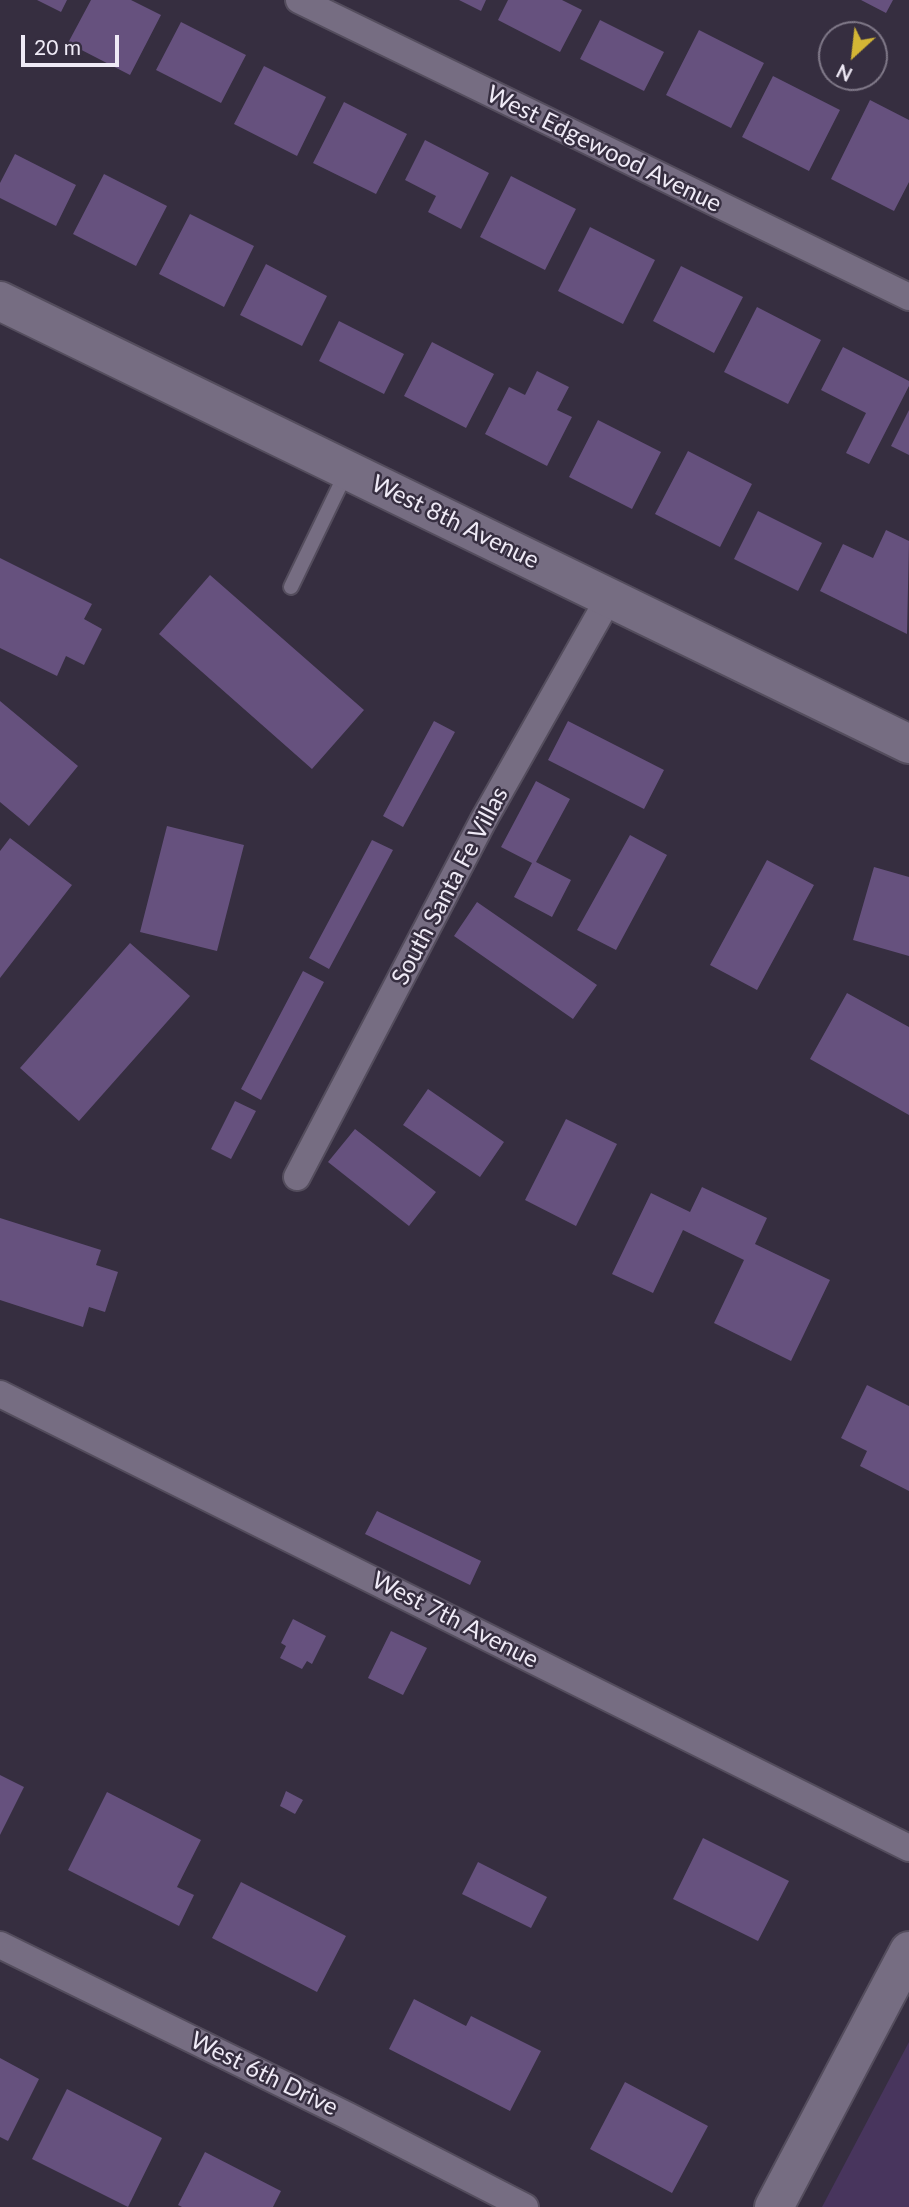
<!DOCTYPE html>
<style>
body{margin:0}
#map{position:relative;width:909px;height:2207px;overflow:hidden;background:#362e40;font-family:Lato,sans-serif}
canvas{display:block}
.north{position:absolute;left:818px;top:21px;width:70px;height:70px;box-sizing:border-box;background:#362e40;border:2px solid #807989;border-radius:50%;rotate:207deg;font-size:19px;font-weight:700;line-height:28px;text-align:center;color:#efeaf6}
.north::after{content:'';display:block;margin:auto;width:24px;height:32px;background:#d4b635;clip-path:polygon(50% 0,100% 100%,50% 72%,0 100%)}
.scale{position:absolute;left:21px;top:35px;width:98px;height:32px;box-sizing:border-box;border:4px solid #efeaf6;border-top:0;padding-left:9px;font-size:21px;line-height:24px;white-space:nowrap;color:#efeaf6;-webkit-text-stroke:5px #362e40;paint-order:stroke}
</style>
<div id="map">
<canvas width="909" height="2207"></canvas>
<div class="north">N</div>
<div class="scale">20 m</div>
</div>
<script>
const context = document.querySelector('canvas').getContext('2d');
context.lineJoin = 'round';
function paint(path, color) { context.fillStyle = color; context.fill(path, 'evenodd'); }
const shape = rows => new Path2D(rows.map(r => 'M' + r).join(''));
function trace(path, color, width, dash) { context.strokeStyle = color; context.lineWidth = width; context.lineCap = dash ? 'butt' : 'round'; context.setLineDash(dash || []); context.stroke(path); }
function write(font, color, halo, rows, align = 'center') {
  context.font = font + ' Lato,sans-serif'; context.lineWidth = 5; context.setLineDash([]); context.textBaseline = 'middle'; context.strokeStyle = halo; context.fillStyle = color; for (const [text, x, y, turn = 0] of rows) {
    context.save(); context.translate(x, y); context.rotate((+turn || 0) * Math.PI / 180); context.textAlign = isNaN(turn) ? turn : align; if (halo) context.strokeText(text, 0, 0); context.fillText(text, 0, 0); context.restore();
  }
}
const green = shape([
 [909,2042,909,2207,822,2207]
]);
const building = shape([
 [37,0,67,0,61,12],
 [91,0,131,0,161,15,130,75,68,43],
 [459,0,486,0,481,11],
 [508,0,562,0,582,10,560,52,498,20],
 [861,0,893,0,886,13],
 [600,20,664,52,644,91,580,59],
 [181,22,246,55,221,103,156,70],
 [699,30,764,63,731,128,666,95],
 [264,66,326,97,297,156,234,124],
 [773,76,840,110,809,171,742,137],
 [870,100,909,120,909,182,894,211,831,179],
 [344,102,407,134,376,194,313,163],
 [425,140,489,173,461,229,428,212,436,196,405,180],
 [15,154,76,185,56,226,0,198,0,183],
 [104,174,167,206,136,266,73,234],
 [511,176,576,209,545,270,480,237],
 [190,214,254,246,224,307,159,274],
 [590,227,655,260,623,324,558,291],
 [266,264,327,296,302,346,240,315],
 [681,266,743,297,714,353,653,321],
 [757,307,821,340,788,404,724,372],
 [339,321,404,354,384,394,319,361],
 [432,342,494,374,466,428,404,396],
 [843,347,909,381,909,386,869,464,846,453,866,413,821,390],
 [537,371,569,387,557,410,572,417,547,466,485,434,509,387,525,395],
 [909,410,909,455,891,446],
 [598,420,661,452,632,509,569,477],
 [688,451,752,484,720,547,655,514],
 [758,511,822,543,798,591,734,559],
 [886,530,909,541,907,634,820,591,843,544,873,558],
 [0,558,92,604,84,619,102,629,84,665,66,656,57,676,0,648],
 [210,575,364,710,312,769,159,634],
 [0,701,78,766,29,826,0,802],
 [434,721,455,732,403,827,383,816],
 [568,721,664,770,644,809,548,760],
 [536,781,570,799,536,862,571,880,552,917,514,897,532,863,501,847],
 [167,826,244,845,217,951,140,932],
 [630,835,667,855,616,950,577,930],
 [10,838,72,885,0,978,0,851],
 [372,840,393,850,329,969,309,958],
 [767,860,814,885,757,990,710,965],
 [874,867,909,877,909,956,853,940],
 [477,902,597,985,573,1019,454,936],
 [130,943,190,996,79,1121,20,1068],
 [303,971,324,982,261,1100,241,1089],
 [847,993,909,1027,909,1115,810,1059],
 [428,1089,504,1142,480,1177,403,1125],
 [235,1101,256,1111,231,1159,211,1149],
 [566,1119,617,1144,576,1226,525,1200],
 [355,1129,436,1192,409,1226,328,1162],
 [702,1187,767,1218,755,1244,830,1280,791,1361,714,1323,744,1260,683,1230,653,1293,612,1274,651,1193,690,1212],
 [0,1218,101,1250,96,1265,118,1272,105,1312,89,1307,83,1327,0,1300],
 [867,1385,909,1406,909,1491,860,1466,867,1451,841,1438],
 [377,1511,481,1561,470,1585,365,1534],
 [293,1619,326,1636,312,1664,307,1661,302,1669,280,1658,286,1646,281,1643],
 [391,1631,427,1648,403,1695,368,1678],
 [0,1775,24,1787,0,1835],
 [286,1791,303,1800,295,1814,280,1806],
 [107,1792,201,1840,177,1887,194,1895,179,1926,68,1870],
 [703,1838,789,1881,758,1941,673,1899],
 [478,1862,547,1897,531,1928,462,1894],
 [241,1882,346,1936,317,1992,212,1938],
 [414,1999,466,2026,471,2016,541,2051,510,2111,389,2049],
 [0,2058,39,2079,8,2141,0,2137],
 [625,2082,708,2126,672,2193,590,2149],
 [67,2089,162,2138,128,2207,32,2159],
 [205,2152,281,2191,273,2207,182,2207,178,2205]
]);
const lane = shape([
 [291,587,347,471]
]);
const street = shape([
 [299,0,909,297],
 [297,1177,483,821,609,598],
 [0,1394,909,1848],
 [0,1945,348,2116,525,2207]
]);
const secondary = shape([
 [0,301,909,744],
 [774,2207,909,1951]
]);
const streetNames = [
 ["West Edgewood Avenue",604,149,26],
 ["West 8th Avenue",455,522,26],
 ["South Santa Fe Villas",450,886,-62],
 ["West 7th Avenue",455,1620,27],
 ["West 6th Drive",264,2074,26]
];
paint(green, '#48355d');
paint(building, '#66517e');
trace(lane, '#544d5d', 18);
trace(street, '#544d5d', 30);
trace(secondary, '#544d5d', 42);
trace(lane, '#766d82', 14);
trace(street, '#766d82', 26);
trace(secondary, '#766d82', 38);
write('24px', '#efeaf6', '#362e40', streetNames);
</script>
